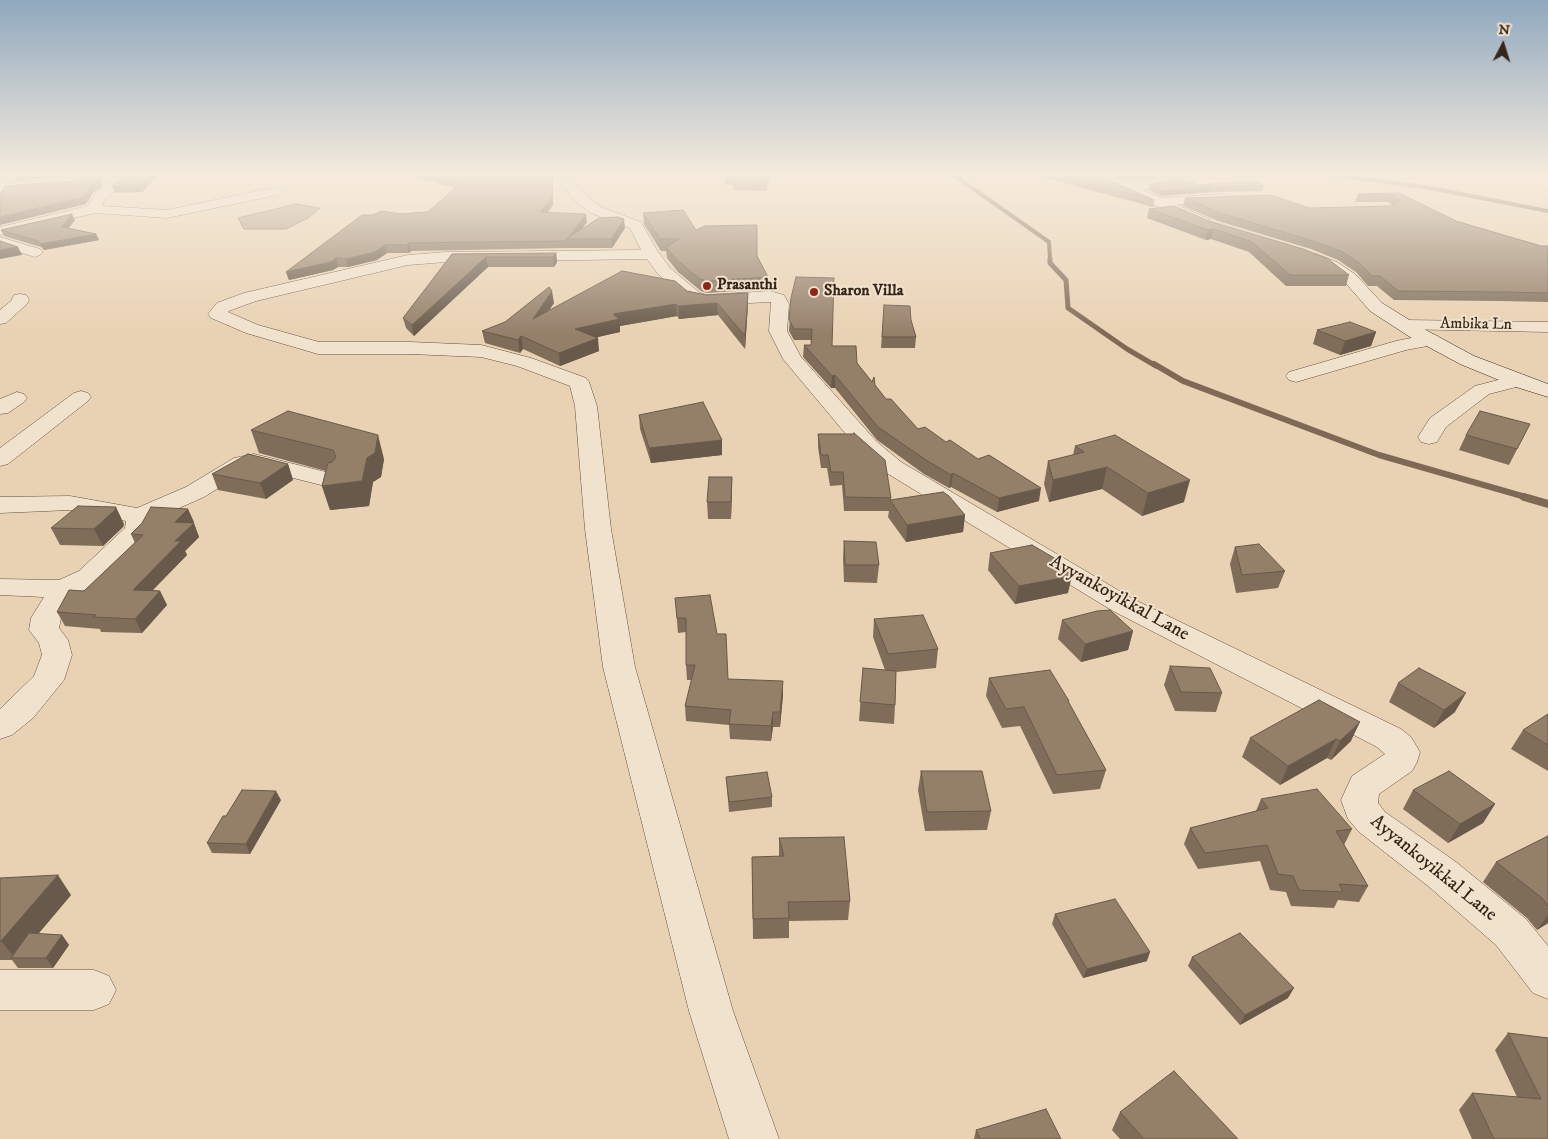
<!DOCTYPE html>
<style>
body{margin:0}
#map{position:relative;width:1548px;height:1139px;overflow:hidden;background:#e9d2b3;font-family:"IM FELL DW Pica",serif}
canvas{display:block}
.north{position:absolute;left:1478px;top:20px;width:50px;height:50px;-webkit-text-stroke:4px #f1e2ce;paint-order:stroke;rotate:5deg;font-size:14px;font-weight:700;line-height:20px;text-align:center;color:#382519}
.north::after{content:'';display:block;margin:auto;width:18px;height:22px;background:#382519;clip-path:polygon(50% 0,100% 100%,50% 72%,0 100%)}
</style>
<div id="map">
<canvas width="1548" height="1139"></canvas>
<div class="north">N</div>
</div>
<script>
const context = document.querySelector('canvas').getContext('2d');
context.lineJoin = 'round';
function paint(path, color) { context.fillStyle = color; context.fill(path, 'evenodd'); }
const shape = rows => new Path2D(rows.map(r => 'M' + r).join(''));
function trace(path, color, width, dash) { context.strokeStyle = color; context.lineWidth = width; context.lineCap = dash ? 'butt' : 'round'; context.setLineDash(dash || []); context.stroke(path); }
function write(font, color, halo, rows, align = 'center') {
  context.font = font + ' "IM FELL DW Pica",serif'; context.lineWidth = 4; context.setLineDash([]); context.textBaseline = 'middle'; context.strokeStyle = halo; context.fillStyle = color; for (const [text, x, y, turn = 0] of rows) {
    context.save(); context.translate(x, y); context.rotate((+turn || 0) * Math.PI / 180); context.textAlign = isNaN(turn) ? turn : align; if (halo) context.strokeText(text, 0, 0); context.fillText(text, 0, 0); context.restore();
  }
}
const water = shape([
 [296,204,320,208,308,218,286,229,244,229,238,218,296,204]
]);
const streamFar3 = shape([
 [954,175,1049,242,1050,260],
 [1334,175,1425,187,1548,211]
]);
const streamFar2 = shape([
 [1050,259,1050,263,1066,280,1068,308,1127,349,1156,366]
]);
const streamFar1 = shape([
 [1154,364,1183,381,1379,455,1529,498]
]);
const stream = shape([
 [1524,497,1548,504]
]);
const street = shape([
 [8,175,26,175,0,187,0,179,8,175],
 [119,175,131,177,105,199,102,206,167,210,277,187,284,191,277,195,167,218,95,213,0,235,0,227,88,206,95,194,119,175],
 [555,175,568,175,587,197,601,207,641,222,656,249,670,268,700,293,707,295,770,291,784,295,789,304,787,331,801,357,876,441,901,462,1133,599,1401,729,1411,737,1420,752,1417,762,1412,771,1379,794,1378,803,1385,812,1456,862,1526,919,1548,946,1548,999,1533,993,1496,945,1428,886,1359,832,1348,819,1341,800,1352,776,1385,754,1377,747,1113,611,885,472,860,451,783,359,769,331,771,302,707,305,688,301,658,274,647,259,446,262,408,265,256,301,229,311,228,312,258,325,319,342,410,342,481,345,531,358,586,378,589,382,597,406,611,529,635,667,733,1011,779,1139,729,1139,689,1011,603,667,585,529,575,406,570,386,517,366,481,357,410,354,318,354,246,333,211,318,208,314,217,303,244,293,408,255,446,252,641,250,630,228,591,213,577,203,555,175],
 [1171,175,1176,176,1178,179,1176,182,1142,190,1122,190,1116,186,1122,182,1142,182,1171,175],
 [1222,194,1227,195,1229,198,1227,201,1159,206,1152,202,1159,198,1222,194],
 [0,237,40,249,43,252,40,255,35,257,0,246,0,237],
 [20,294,26,295,29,299,28,303,6,323,0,324,0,310,11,301,14,295,20,294],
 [1404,320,1548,322,1548,332,1398,329,1395,325,1398,321,1404,320],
 [1431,334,1438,336,1440,340,1438,344,1406,350,1296,382,1289,380,1286,376,1289,372,1396,341,1431,334],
 [1517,375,1524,377,1527,381,1524,385,1489,394,1446,427,1437,442,1429,444,1421,442,1418,437,1430,418,1475,386,1517,375],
 [81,391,88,393,91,397,88,401,8,464,0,466,0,448,74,393,81,391],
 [17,392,24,394,27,398,24,402,8,413,0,414,0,399,17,392],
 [254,454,338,475,341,480,338,485,329,487,254,468,249,469,204,497,152,520,151,530,147,536,99,583,74,595,61,618,59,628,68,640,72,655,64,680,33,718,12,735,0,739,0,709,34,676,42,655,39,643,29,630,31,618,44,597,0,595,0,579,59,580,79,571,125,528,126,521,70,510,0,513,0,497,70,496,137,508,186,487,234,458,254,454],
 [0,970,94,970,109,976,116,990,109,1004,94,1010,0,1010,0,970]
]);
const secondary = shape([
 [107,175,147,175,141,179,76,187,0,192,0,184,107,175],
 [1073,175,1095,175,1127,183,1209,219,1211,222,1209,225,1204,226,1199,225,1117,189,1075,178,1073,175],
 [1316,254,1337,262,1355,274,1382,303,1424,329,1474,356,1548,384,1548,397,1516,387,1460,364,1410,337,1370,311,1343,280,1325,268,1310,262,1308,259,1310,256,1316,254]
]);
const wall = shape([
 [408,175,553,175,553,205,547,213,587,222,581,230,625,228,612,248,567,248,411,251,409,253,387,253,377,260,348,267,338,267,333,270,289,280,286,272,373,215,428,212,455,188],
 [770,175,766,191,733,190,733,185,725,184,725,176],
 [1034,175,1085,175,1154,200,1153,207],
 [1104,175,1157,175,1157,177,1142,180,1123,180],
 [1149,185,1198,185,1264,186,1262,191,1210,192,1161,196,1148,190],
 [1399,193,1456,221,1541,246,1548,246,1548,302,1501,301,1394,300,1377,286,1368,286,1356,272,1338,260,1311,249,1218,221,1183,206,1185,198,1309,208,1391,206,1392,205,1389,202,1355,202,1358,194],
 [1149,209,1209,221,1349,275,1346,286,1286,286,1249,252,1211,239,1206,240,1147,218],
 [643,213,696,230,757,256,768,277,768,289,707,293,701,291,678,272,667,258,666,251,661,251,644,224],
 [75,220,68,228,96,234,99,240,44,250,41,247,4,236,1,230],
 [556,253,557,262,554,267,488,267,414,336,406,328,403,318,452,254],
 [687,291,706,295,748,293,748,305,745,349,718,315,679,319,677,316,620,326,620,332,595,337,599,351,560,366,523,349,520,353,485,343,482,331,554,303,549,310],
 [791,298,832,346,857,363,886,399,918,429,946,442,1039,501,997,512,951,487,949,488,924,474,877,440,835,388,831,388,803,357,804,345,811,345,811,340,794,340,789,331],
 [884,305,911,320,916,337,915,348,881,348],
 [1317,330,1376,332,1371,346,1340,355,1313,344],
 [639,415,722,455,651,463,640,429],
 [1530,424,1509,465,1459,450,1466,435],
 [251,430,384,459,381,477,373,482,369,506,330,510,322,486,326,471,259,453],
 [818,434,891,498,891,500,965,515,963,532,906,542,888,517,889,511,844,511,842,485,830,486,827,468,821,468,818,447],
 [1075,446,1184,502,1142,516,1102,489,1049,502,1044,484,1048,461,1073,455],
 [288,464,293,480,266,499,218,490,212,474],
 [732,477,731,519,708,519,707,502],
 [188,509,199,537,185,551,187,555,153,590,160,591,167,605,142,633,101,632,100,629,65,626,57,612,84,591,135,543,131,534],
 [124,524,123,527,103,546,60,545,51,528],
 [844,541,879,565,877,583,844,582,843,558],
 [1235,547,1285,571,1278,588,1236,593,1230,564],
 [990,553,1068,593,1015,604,988,570],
 [675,598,717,634,728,679,783,695,780,727,773,727,771,741,730,739,729,725,686,721,685,706,692,680,687,680,686,665,686,632,678,633],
 [874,619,938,649,936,668,896,672,895,705,894,724,859,721,863,668,885,670,873,637],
 [1062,620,1133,631,1128,650,1081,662,1058,639],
 [1170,666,1222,693,1216,712,1175,711,1164,685],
 [989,678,1069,701,1069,703,1106,770,1100,789,1053,794,1020,726,1002,728,986,696],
 [1398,683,1455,712,1434,728,1389,702],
 [1319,700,1351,741,1331,760,1327,758,1280,785,1242,757,1250,738],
 [1548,714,1548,771,1511,749,1523,730],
 [921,771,991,811,987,830,925,831,918,790],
 [726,777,772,797,772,807,729,812],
 [1413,790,1495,804,1483,823,1448,843,1403,809],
 [1261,799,1352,829,1344,845,1368,886,1359,902,1338,900,1334,908,1291,906,1286,892,1270,890,1260,861,1198,869,1184,844,1190,828,1256,811],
 [281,800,250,854,212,853,207,843,226,816],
 [1548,836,1548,923,1537,930,1527,918,1483,882,1496,862],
 [779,838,850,901,848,920,789,921,789,938,753,939,752,857,779,857],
 [0,878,71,895,38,934,62,935,69,945,53,968,18,968,12,960,0,960],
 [1055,914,1147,961,1083,978,1052,924],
 [1192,957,1288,998,1240,1025,1188,966],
 [1508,1033,1548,1038,1548,1139,1472,1139,1459,1110,1472,1093,1517,1097,1495,1050],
 [1120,1112,1238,1139,1120,1139,1112,1130],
 [976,1130,1061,1139,974,1139]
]);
const shadedWall = shape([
 [16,175,80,175,18,181],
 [150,175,159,175,142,192,115,193,112,186],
 [552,175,553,175,553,205,542,220,540,212],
 [768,175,770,175,766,191,766,183],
 [1143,175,1157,175,1157,177,1142,180],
 [100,179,103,186,93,193,86,204,0,225,0,217,91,186],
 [1211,187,1210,192,1161,196,1162,191],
 [72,214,75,220,65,233,62,227],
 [586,214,587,222,574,239,567,239],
 [624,219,625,228,612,248,611,239],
 [1214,229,1211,239,1206,240,1208,230],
 [96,234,99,240,44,250,41,244],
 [409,243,411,251,409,253,407,245],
 [385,245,387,253,377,260,348,267,346,259],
 [18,247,22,255,0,259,0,250],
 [556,253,557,262,554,267,553,257],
 [486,257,488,267,414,336,412,325],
 [336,258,338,267,333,270,289,280,286,272],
 [552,291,554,303,535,331,533,319],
 [748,293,748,305,745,349,745,336],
 [717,303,718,315,679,319,678,306],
 [676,304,677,316,620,326,620,332,577,342,575,329,613,314],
 [1376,332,1371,346,1340,355,1345,341],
 [521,336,523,349,520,353,518,340],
 [598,338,599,351,560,366,559,353],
 [835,375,835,388,831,388,832,376],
 [378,435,384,459,381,477,373,482,369,506,330,510,322,486,367,458],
 [722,440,722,455,651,463,649,448],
 [288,464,293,480,266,499,260,483],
 [1107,467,1102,489,1049,502,1053,480],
 [953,473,951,487,949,488,951,475],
 [732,477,732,493,731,519,731,502],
 [1190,480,1184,502,1142,516,1148,493],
 [1041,488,1039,501,997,512,999,498],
 [116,507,124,524,123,527,103,546,94,529],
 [188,509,194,522,180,536,175,522],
 [965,515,963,532,906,542,907,525],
 [194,523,199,537,185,551,187,555,139,604,133,590,175,541],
 [1072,576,1068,593,1015,604,1019,586],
 [160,591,167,605,142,633,135,619],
 [1133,631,1128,650,1081,662,1085,644],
 [783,681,783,695,780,727,780,712],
 [1466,693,1455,712,1434,728,1444,710],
 [773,712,773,727,771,741,771,726],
 [1360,722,1351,741,1331,760,1340,741],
 [1336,739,1327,758,1280,785,1288,766],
 [276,791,281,800,250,854,246,844],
 [1495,804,1483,823,1448,843,1460,824],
 [58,875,71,895,18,958,15,958,1,941],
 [1548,915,1548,923,1537,930],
 [62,935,69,945,53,968,46,958],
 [1150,952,1147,961,1083,978,1087,969],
 [1294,988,1288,998,1240,1025,1245,1015]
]);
const building = shape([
 [129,175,150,175,140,185,112,186,125,176,129,175],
 [433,175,552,175,552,197,540,212,586,214,566,241,409,243,407,245,385,245,375,252,346,259,336,258,331,262,286,272,362,215,373,215,382,211,401,214,428,212,461,183,433,175],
 [725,175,768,175,766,183,733,182,735,177,725,176,725,175],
 [1061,175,1085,175,1118,184,1154,200,1061,175],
 [1178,178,1198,185,1254,181,1264,186,1211,187,1162,191,1149,185,1178,178],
 [100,179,91,186,84,197,0,217,0,195,5,186,100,179],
 [1399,193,1456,221,1541,246,1548,246,1548,293,1505,292,1398,291,1380,276,1372,276,1359,263,1341,251,1313,241,1220,213,1185,198,1271,195,1309,208,1391,206,1400,201,1392,195,1358,194,1399,193],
 [1174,206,1209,221,1303,249,1328,259,1349,275,1290,275,1252,242,1214,229,1208,230,1149,209,1174,206],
 [683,210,696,230,705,226,757,225,757,256,768,277,707,281,700,279,677,260,666,247,679,239,660,239,643,213,683,210],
 [72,214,62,227,96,234,41,244,38,241,1,230,72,214],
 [618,217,624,219,611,239,566,239,599,218,618,217],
 [0,241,18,247,0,250,0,241],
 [556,253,553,257,486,257,412,325,403,318,452,254,556,253],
 [622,271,675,281,687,291,706,295,748,293,745,336,717,303,678,306,676,304,613,314,619,319,575,329,598,338,559,353,521,336,518,340,482,331,505,322,549,287,552,291,533,319,622,271],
 [796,277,834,278,832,346,856,346,857,363,872,382,874,377,875,385,886,399,891,399,918,429,925,427,946,442,950,440,978,459,989,455,1041,488,999,498,953,473,951,475,926,460,878,427,835,375,832,376,804,345,811,345,812,329,794,329,789,319,791,298,796,277],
 [884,305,910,306,911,320,916,337,882,337,884,305],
 [1350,322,1376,332,1345,341,1317,330,1350,322],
 [703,402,722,440,649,448,639,415,703,402],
 [288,411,378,435,375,453,367,458,362,481,322,486,328,463,332,462,336,457,333,450,251,430,288,411],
 [1480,411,1530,424,1517,449,1466,435,1480,411],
 [854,433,885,460,891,498,845,497,843,472,831,472,828,455,821,455,818,434,853,434,854,433],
 [1115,435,1190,480,1148,493,1107,467,1053,480,1048,461,1084,452,1075,446,1115,435],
 [248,454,288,464,260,483,212,474,248,454],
 [709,477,732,477,731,502,707,502,709,477],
 [943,492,949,496,965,515,907,525,890,500,943,492],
 [78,506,116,507,115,510,94,529,51,528,78,506],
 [151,507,188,509,175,522,194,523,175,541,181,541,133,590,160,591,135,619,93,617,96,615,57,612,69,590,84,591,143,535,131,534,142,523,151,507],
 [844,541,876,542,879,565,845,565,844,541],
 [1259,544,1285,571,1242,575,1235,547,1259,544],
 [1032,545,1056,559,1072,576,1019,586,990,553,1032,545],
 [710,595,717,634,726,634,728,679,783,681,780,712,773,712,771,726,729,724,731,710,685,706,695,665,686,665,686,618,677,618,675,598,710,595],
 [1110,610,1133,631,1085,644,1062,620,1097,611,1110,610],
 [923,615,938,649,888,654,874,619,923,615],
 [1170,666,1210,668,1222,693,1181,692,1170,666],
 [863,668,896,671,895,705,860,702,863,668],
 [1419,668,1466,693,1444,710,1398,683,1419,668],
 [1050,670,1069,701,1068,701,1106,770,1057,775,1024,707,1006,709,989,678,1050,670],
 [1319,700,1360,722,1340,741,1336,739,1288,766,1250,738,1319,700],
 [1548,714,1548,745,1523,730,1548,714],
 [921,771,982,771,991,811,927,812,921,771],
 [1449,771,1495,804,1460,824,1413,790,1449,771],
 [767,772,772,797,729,802,726,777,767,772],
 [1317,789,1352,829,1336,831,1368,886,1339,884,1343,892,1299,890,1293,876,1278,874,1267,845,1205,853,1190,828,1268,808,1261,799,1317,789],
 [242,790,276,791,246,844,207,843,223,816,226,816,242,790],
 [1548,836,1548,906,1542,898,1496,862,1548,836],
 [844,837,850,901,788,902,789,918,753,919,752,857,784,856,779,838,844,837],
 [58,875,1,941,0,941,0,878,58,875],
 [1115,899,1150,952,1087,969,1055,914,1115,899],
 [29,933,62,935,46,958,11,958,29,933],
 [1240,933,1294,988,1245,1015,1192,957,1240,933],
 [1508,1033,1548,1038,1548,1139,1494,1139,1472,1093,1541,1099,1508,1033],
 [1174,1071,1238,1139,1144,1139,1120,1112,1174,1071],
 [1046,1109,1061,1139,980,1139,976,1130,1046,1109]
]);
const markers = [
 [707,286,5,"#8f2418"],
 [814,292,5,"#8f2418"]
];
const farPoinames = [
 ["Prasanthi",717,286],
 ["Sharon Villa",824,292]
];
const farStreetnames = [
 ["Ambika Ln",1476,325,1]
];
const streetNames = [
 ["Ayyankoyikkal Lane",1119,599,29],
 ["Ayyankoyikkal Lane",1433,869,39]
];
paint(water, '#ad977f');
trace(water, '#7e6956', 1);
trace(streamFar3, '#7e6956', 4);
trace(streamFar2, '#7e6956', 5);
trace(streamFar1, '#7e6956', 6);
trace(stream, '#7e6956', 8);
trace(street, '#645040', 1);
trace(secondary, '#382519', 1);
paint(street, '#f1e2ce');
paint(secondary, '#f1e2ce');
paint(wall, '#7f6d5a');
paint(shadedWall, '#68594a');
paint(building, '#947f69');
trace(building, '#68594a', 1);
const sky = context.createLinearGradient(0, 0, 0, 335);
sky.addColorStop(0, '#90a8be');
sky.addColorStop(0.52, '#f5ebdd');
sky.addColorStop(1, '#f5ebdd00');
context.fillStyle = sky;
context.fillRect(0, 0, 1548, 335);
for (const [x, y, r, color] of markers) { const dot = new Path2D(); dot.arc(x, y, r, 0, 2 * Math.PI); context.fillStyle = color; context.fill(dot); trace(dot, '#f1e2ce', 2); }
write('bold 16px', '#382519', '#f1e2ce', farPoinames, 'left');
write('16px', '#382519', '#f1e2ce', farStreetnames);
write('19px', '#382519', '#f1e2ce', streetNames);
</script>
